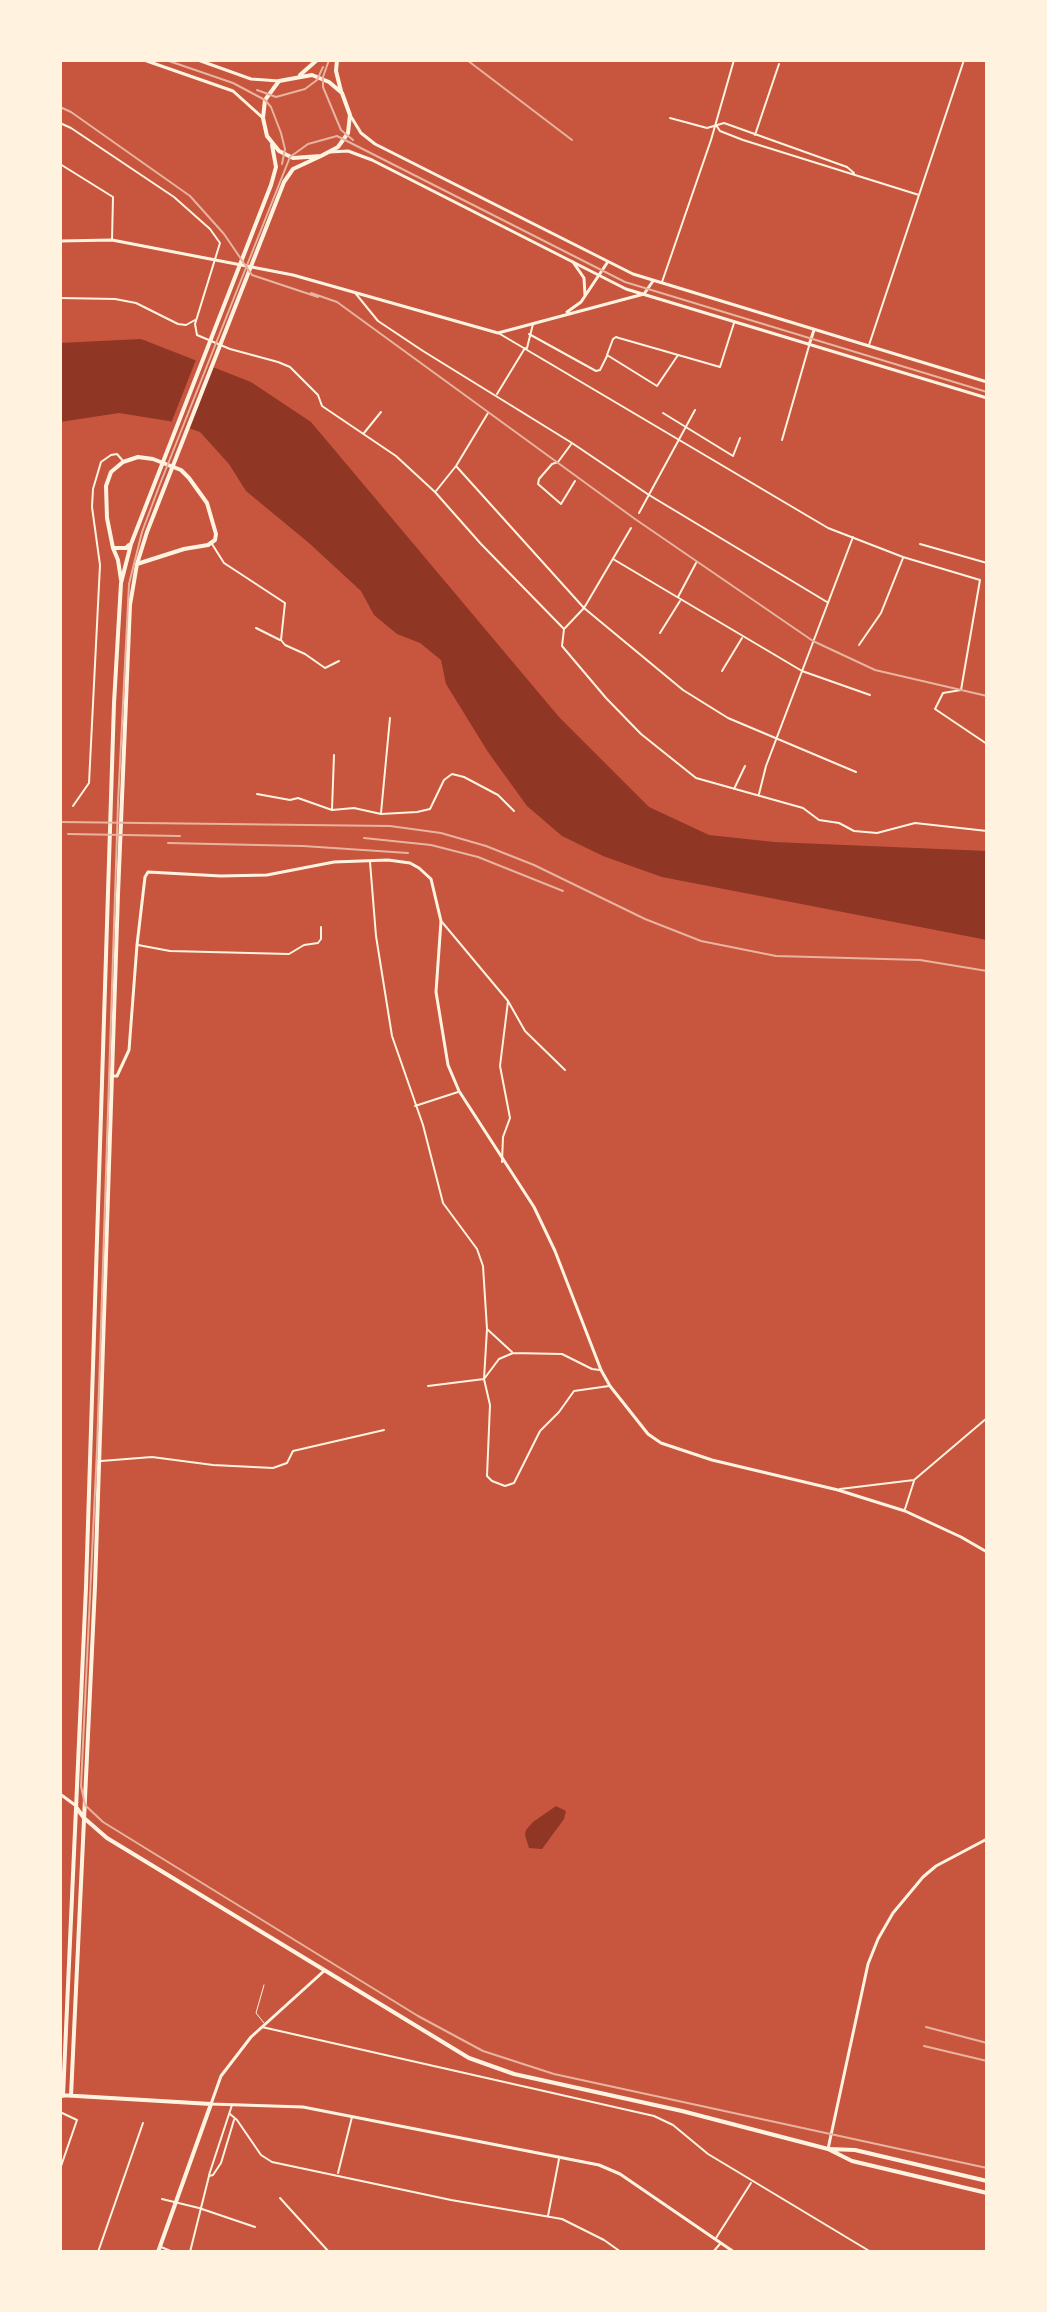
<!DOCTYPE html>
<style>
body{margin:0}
#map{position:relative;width:1047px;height:2312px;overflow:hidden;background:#c8553d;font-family:"Noto Sans",sans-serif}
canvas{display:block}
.frame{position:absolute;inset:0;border:62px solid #fff3e0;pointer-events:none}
</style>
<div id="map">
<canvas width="1047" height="2312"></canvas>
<div class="frame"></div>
</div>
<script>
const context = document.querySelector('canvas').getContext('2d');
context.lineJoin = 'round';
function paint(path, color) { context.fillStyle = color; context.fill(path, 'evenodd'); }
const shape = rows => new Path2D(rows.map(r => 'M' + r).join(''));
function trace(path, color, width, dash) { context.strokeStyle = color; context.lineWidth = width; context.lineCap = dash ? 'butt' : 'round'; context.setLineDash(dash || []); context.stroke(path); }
const water = shape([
 [141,339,251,382,311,422,559,717,649,807,709,835,774,842,987,851,987,940,662,877,603,856,562,836,527,806,488,752,446,684,441,660,420,643,397,634,374,615,361,591,309,543,246,491,229,464,200,432,169,421,119,413,60,422,60,343],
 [556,1806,566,1811,564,1819,542,1849,529,1848,525,1835,526,1830,533,1822]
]);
const pier = shape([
 [197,357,215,364,188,432,170,426]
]);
const service = shape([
 [264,2023,256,2013,264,1985]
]);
const minor = shape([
 [670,118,707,128,724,123,847,167,854,173],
 [60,123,71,128,174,197,210,229,220,243,195,324,197,335,230,349,278,362,290,367,318,395,322,406,396,456,435,492,481,544,564,629],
 [716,125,720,131,743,140,919,195],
 [755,135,779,64],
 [60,164,113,197,112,240],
 [662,282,711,140,734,60],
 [356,294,378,321,423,351,572,443,649,495,827,602],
 [60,298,115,299,136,303,178,324,186,325,195,320],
 [500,334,828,528,903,557,980,580,961,690,943,693,935,709,987,744],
 [529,334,596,371,600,370,607,356],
 [869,345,964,60],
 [527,348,533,324],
 [678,355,657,386,607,355,613,339,616,337,619,338,720,367,734,323],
 [497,394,525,348],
 [663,413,733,456,740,438],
 [364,433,381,412],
 [782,440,809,346],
 [572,443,558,462,552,464,539,479,538,484,561,504,575,481],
 [456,466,584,608,683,690,728,718,856,772],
 [436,491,456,466,488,413],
 [639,513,695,410],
 [212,544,224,563,285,603,281,640,285,645,305,654,325,668,339,661],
 [920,544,987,563],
 [613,559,802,671,870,695],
 [678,597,696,563],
 [256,628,280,640],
 [565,628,584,608,631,528],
 [564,629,562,646,606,698,641,734,696,778,803,808,819,820,839,823,854,831,877,833,915,823,987,831],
 [660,633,680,601],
 [859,645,881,613,903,558],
 [722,671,742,638],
 [734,789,745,766],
 [257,794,290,800,298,798,332,810,354,808,381,814,417,812,430,809,444,780,452,774,464,777,498,795,514,811],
 [759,794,766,766,853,537],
 [73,806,89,783,100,565,92,507,93,489,101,462,111,455,117,454,123,461],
 [332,809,334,755],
 [381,813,390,718],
 [370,862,376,936,392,1036,423,1125,443,1203,477,1249,483,1266,487,1329,484,1379,490,1405,487,1476,492,1481,505,1486,514,1483,540,1431,559,1412,574,1391,609,1386],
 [442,922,508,1001,500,1066,510,1118,503,1137,502,1162],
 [138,945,170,951,289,954,304,945,318,943,321,939,321,927],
 [508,1001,525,1031,565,1070],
 [415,1106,458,1092],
 [487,1329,512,1352],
 [428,1386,484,1379,499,1359,513,1353,562,1354,592,1369,600,1370],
 [101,1461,152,1457,213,1465,273,1468,287,1463,293,1451,384,1430],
 [840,1489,914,1480,987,1418],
 [905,1509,914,1481],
 [262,2027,654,2116,673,2125,708,2154,871,2252],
 [60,2112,77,2120,60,2169],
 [230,2114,237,2120,261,2155,272,2162,451,2200,562,2219,604,2240,621,2252],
 [338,2173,352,2117],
 [209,2175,232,2105],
 [280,2198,329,2252],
 [162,2199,199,2208,255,2227],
 [548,2216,559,2159],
 [716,2238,751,2183],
 [161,2247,173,2252],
 [98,2252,143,2123],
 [190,2252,209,2176,213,2175,221,2163,234,2120],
 [713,2252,720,2244]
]);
const tertiary = shape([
 [60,241,112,240,293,275,498,333,644,294,653,281],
 [573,262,584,278,585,295],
 [567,312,581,302,607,263],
 [112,1076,117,1076,129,1050,137,945,145,877,148,872,221,876,267,875,334,862,388,860,410,863,419,868,431,879,441,921,436,992,448,1065,459,1091,534,1207,555,1251,601,1370,610,1386,648,1434,661,1443,712,1460,838,1490,905,1511,961,1537,987,1552],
 [60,1794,75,1805]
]);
const secondary = shape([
 [144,60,233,91,263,118],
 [198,60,251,79,279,81],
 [350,115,361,133,375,144,633,274,987,382],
 [330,152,348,151,372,160,626,289,987,398],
 [809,345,814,330],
 [324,1971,251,2037,221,2076,211,2104,303,2107,599,2165,620,2174,734,2252],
 [828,2149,868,1964,878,1939,893,1913,923,1877,936,1866,987,1839]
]);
const primary = shape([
 [337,60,336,71,341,91],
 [300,75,317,60],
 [312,75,329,82,342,93,350,115,348,133,338,147,321,156,293,158,279,151,267,136,263,118,265,100,279,81,312,75],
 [113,548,126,548,129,545],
 [121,580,118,560,113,548,107,518,106,486,111,472,123,462,138,457,153,459,181,470,189,478,207,503,216,534,215,540,208,545,184,549,137,564],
 [76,1807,84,1818,107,1838,469,2058,514,2074,682,2111,828,2149,852,2161,987,2193],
 [60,2095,211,2104,158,2252],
 [63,2096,86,1587,114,703,121,583,131,544,271,185,276,167,272,145],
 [71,2096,95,1586,118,894,130,605,137,564,147,532,284,182,293,169,321,156],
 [829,2149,855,2150,987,2181]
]);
const tram = shape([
 [166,60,233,83,265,100,271,107,281,133,285,149,282,164],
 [329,60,323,77,323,87,341,130,353,140],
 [257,90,276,97,305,89,317,80,323,67],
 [987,392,625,282,337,136,308,144,290,157,160,484,142,532,129,584,118,803,97,1449,81,1786,85,1805,103,1822,418,2016,483,2051,554,2074,987,2168]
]);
const rail = shape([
 [467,60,572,140],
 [60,107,71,112,190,196,224,234,252,275,318,297],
 [311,293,337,302,635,519,813,641,875,670,987,696],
 [60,822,390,826,441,833,486,846,534,865,645,919,701,941,776,956,920,960,987,971],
 [68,834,180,836],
 [364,838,431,845,478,857,563,891],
 [168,843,303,846,408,853],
 [926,2027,987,2043],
 [924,2046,987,2061]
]);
paint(water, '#8f3625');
paint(pier, '#c8553d');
trace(service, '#fff3e0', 1);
trace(minor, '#fff3e0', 2);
trace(tertiary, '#fff3e0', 3);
trace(secondary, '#fff3e0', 3);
trace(primary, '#fff3e0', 4);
trace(tram, '#e9b49f', 2);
trace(rail, '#e9b49f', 2);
</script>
